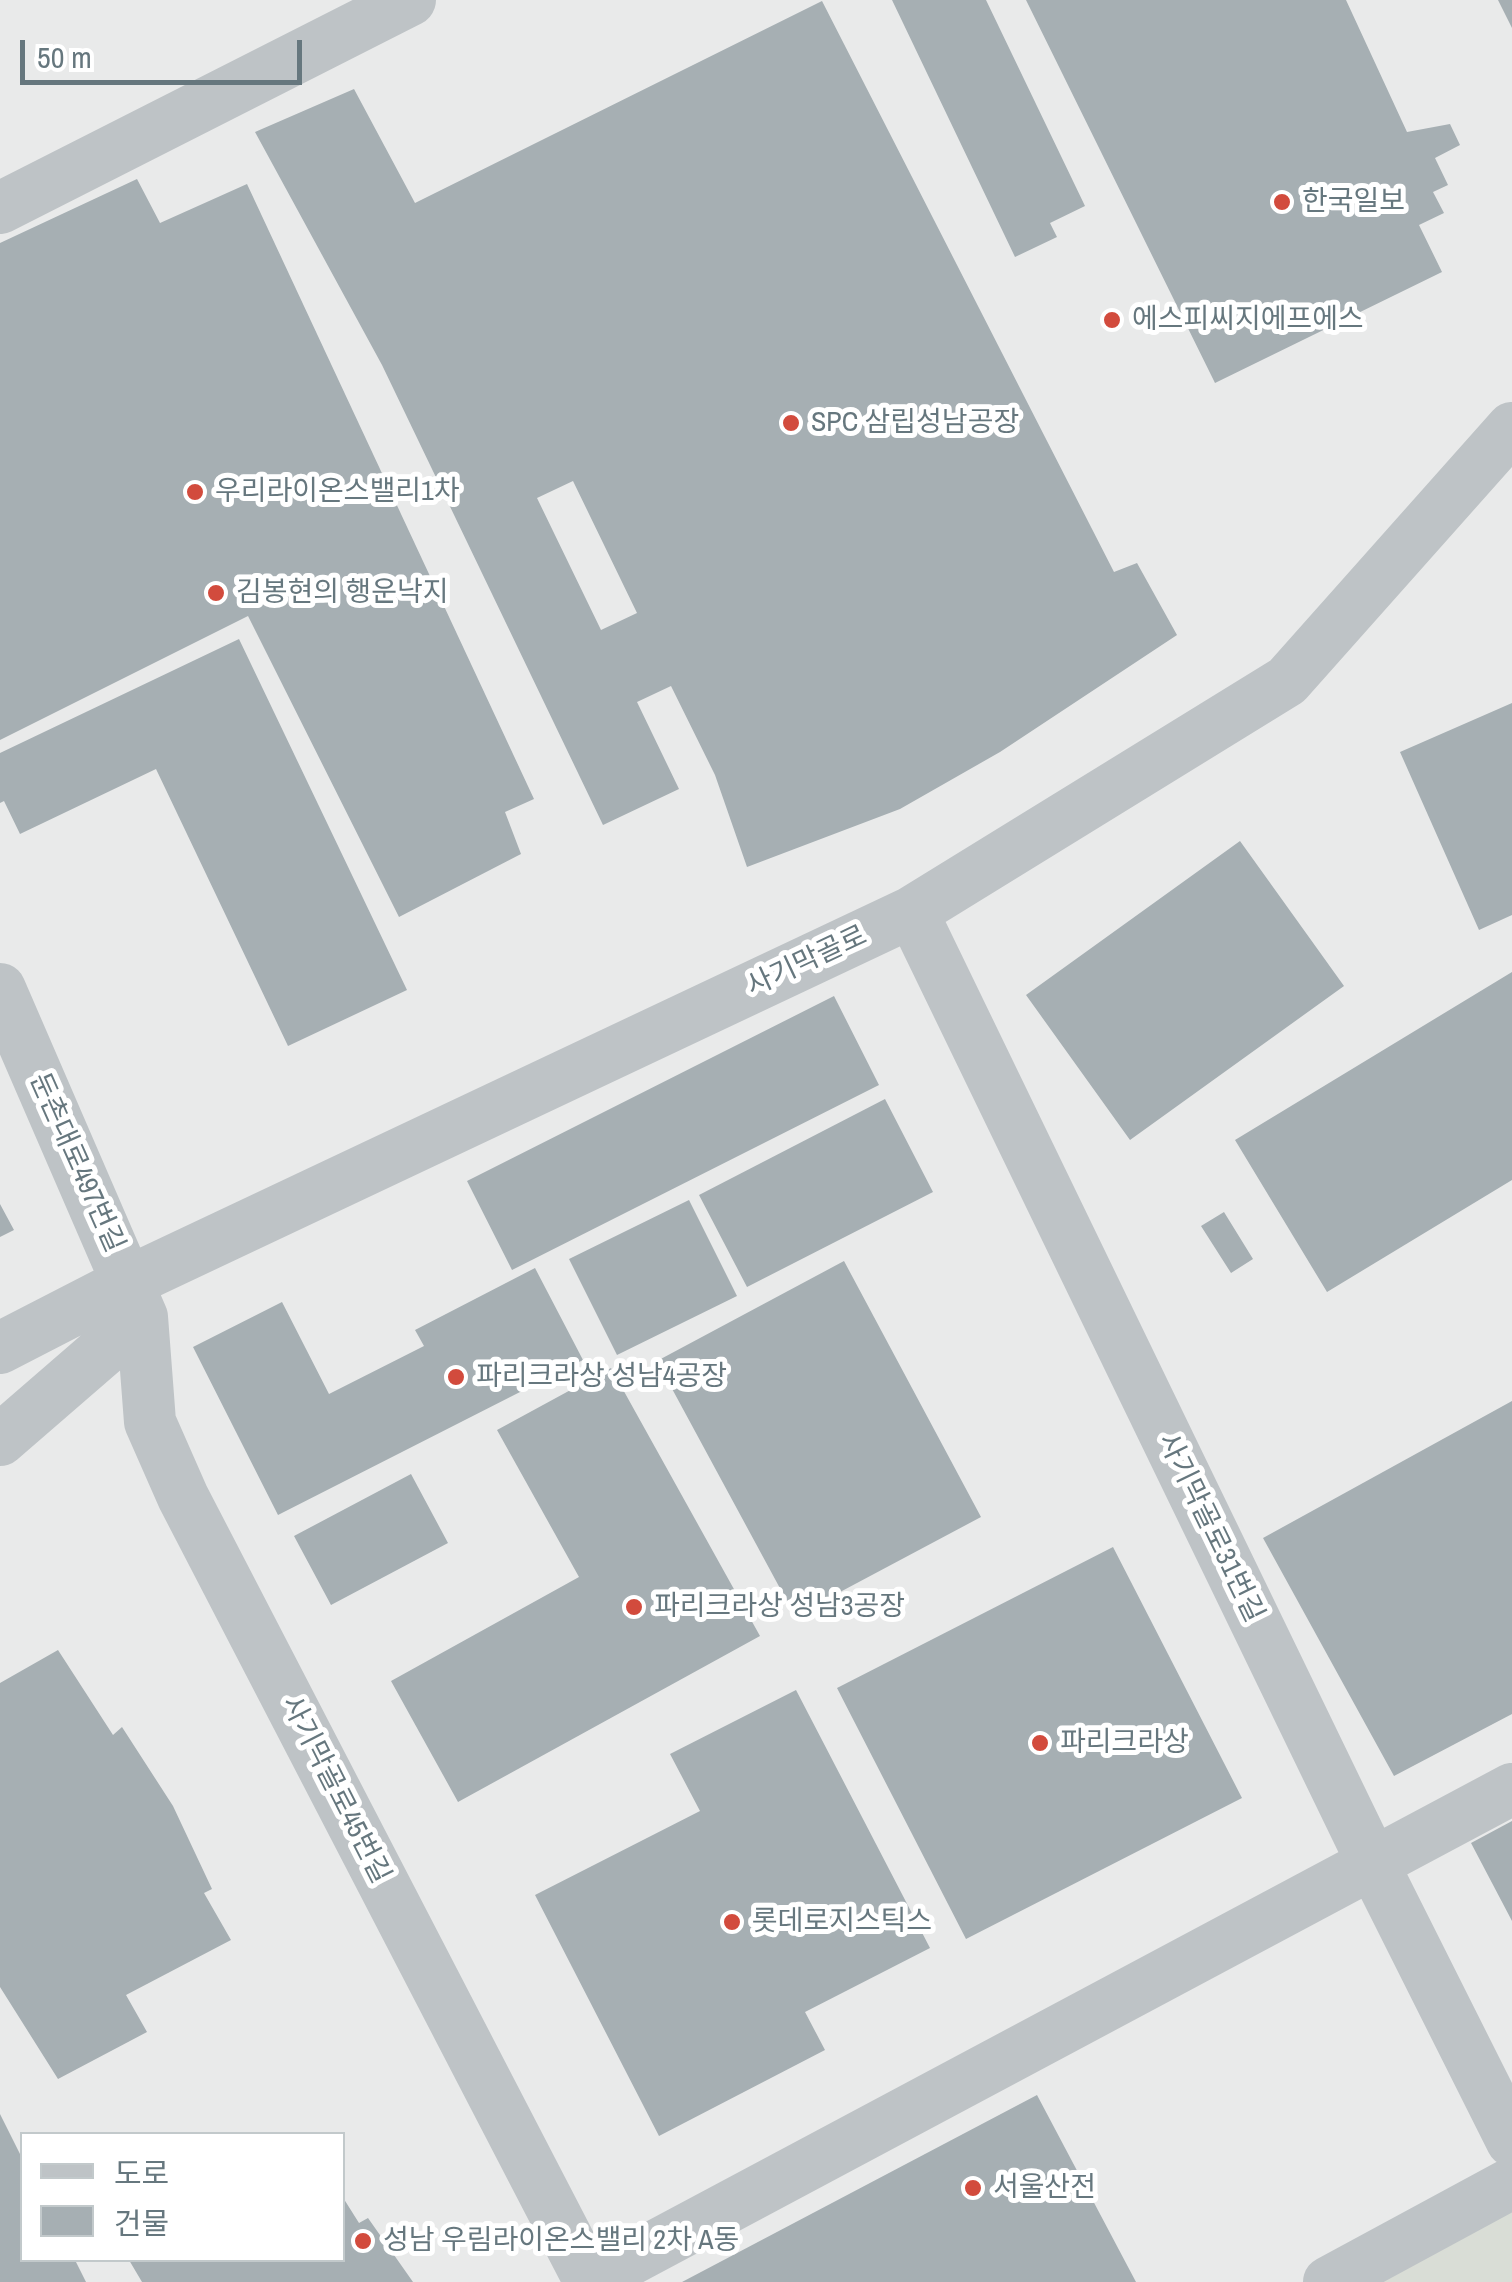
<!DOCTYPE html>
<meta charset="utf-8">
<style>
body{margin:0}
#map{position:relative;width:1512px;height:2282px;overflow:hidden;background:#f9f8f7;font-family:"Archivo Narrow","Noto Sans KR",sans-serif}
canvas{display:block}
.legend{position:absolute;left:20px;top:2132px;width:325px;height:130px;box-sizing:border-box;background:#fff;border:2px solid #c2c9cb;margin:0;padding:12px 18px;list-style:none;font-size:30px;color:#66777e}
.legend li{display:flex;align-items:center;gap:20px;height:50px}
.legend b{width:50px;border:2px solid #c2c9cb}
.scale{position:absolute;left:20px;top:40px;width:282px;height:45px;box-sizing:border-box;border:5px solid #66777e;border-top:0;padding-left:12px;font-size:30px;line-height:35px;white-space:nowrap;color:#66777e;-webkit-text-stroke:8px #fff;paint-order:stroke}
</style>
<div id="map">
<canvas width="1512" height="2282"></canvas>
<ul class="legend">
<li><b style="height:12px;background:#bec3c6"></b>도로</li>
<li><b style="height:28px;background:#a6afb3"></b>건물</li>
</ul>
<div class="scale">50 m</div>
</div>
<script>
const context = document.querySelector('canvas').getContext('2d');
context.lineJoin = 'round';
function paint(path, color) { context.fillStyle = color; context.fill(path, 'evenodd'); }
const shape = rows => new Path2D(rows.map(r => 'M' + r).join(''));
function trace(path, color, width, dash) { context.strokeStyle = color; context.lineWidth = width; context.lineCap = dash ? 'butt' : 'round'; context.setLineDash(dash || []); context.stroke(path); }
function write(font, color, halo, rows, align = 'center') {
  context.font = font + ' "Archivo Narrow","Noto Sans KR",sans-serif'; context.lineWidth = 10; context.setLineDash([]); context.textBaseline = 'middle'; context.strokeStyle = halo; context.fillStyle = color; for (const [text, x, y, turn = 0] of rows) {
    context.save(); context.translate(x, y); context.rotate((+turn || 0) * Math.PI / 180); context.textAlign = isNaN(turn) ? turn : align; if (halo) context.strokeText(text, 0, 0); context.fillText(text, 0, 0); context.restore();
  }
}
const built = shape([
 [0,0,1512,0,1512,2171,1309,2282,0,2282],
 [22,2134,342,2134,342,2260,22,2260]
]);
const green = shape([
 [1512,2183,1512,2282,1331,2282]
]);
const building = shape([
 [892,0,986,0,1085,206,1050,223,1057,237,1015,257],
 [1026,0,1346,0,1407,132,1450,124,1460,145,1435,158,1448,185,1433,192,1444,213,1419,225,1442,272,1215,383],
 [1498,0,1512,0,1512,28],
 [822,1,1114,572,1137,563,1177,635,1000,752,900,809,747,867,715,775,671,686,637,702,679,789,603,825,382,365,255,132,354,89,415,203],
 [573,481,637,613,601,630,537,498],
 [137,179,160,223,247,184,534,799,505,812,521,854,399,917,248,616,0,740,0,243],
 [239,639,407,990,288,1046,156,769,20,834,4,801,0,803,0,753],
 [1512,703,1512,915,1479,930,1400,752],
 [1240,841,1344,986,1130,1140,1026,995],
 [1512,972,1512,1180,1327,1292,1235,1140],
 [834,996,879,1085,512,1270,467,1181],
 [885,1099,933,1192,747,1287,699,1195],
 [689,1200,737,1296,617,1355,569,1259],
 [0,1204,14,1230,0,1237],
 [1224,1212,1253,1259,1231,1273,1201,1226],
 [844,1261,981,1517,795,1616,657,1361],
 [535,1268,583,1360,278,1515,193,1347,282,1302,329,1394,424,1346,415,1330],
 [611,1368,760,1636,458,1802,391,1681,579,1577,497,1430],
 [1512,1401,1512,1714,1394,1776,1263,1538],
 [411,1474,448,1543,331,1605,294,1536],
 [1113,1547,1242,1798,966,1939,837,1688],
 [58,1650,113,1735,122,1727,173,1806,212,1889,204,1893,231,1940,126,1995,147,2032,58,2079,0,1987,0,1683],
 [796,1690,930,1948,805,2012,825,2050,659,2136,535,1895,700,1811,670,1754],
 [1512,1821,1512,1921,1471,1843],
 [1037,2095,1136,2282,682,2282],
 [0,2114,22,2158,22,2260,75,2260,86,2282,0,2282],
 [342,2196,359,2223,368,2218,413,2282,142,2282,129,2260,342,2260]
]);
const minor = shape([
 [0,208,410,0],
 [912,912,1373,1864,1512,2141],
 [0,989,142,1317,150,1422,183,1497,590,2282],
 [0,1348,128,1282,912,912,1287,681,1512,428],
 [0,1440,142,1317],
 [590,2281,1512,1789],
 [1329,2282,1512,2183]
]);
const markers = [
 [1282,202,10,"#d24b3d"],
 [1112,320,10,"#d24b3d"],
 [791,423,10,"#d24b3d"],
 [195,492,10,"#d24b3d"],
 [216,593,10,"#d24b3d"],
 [456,1377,10,"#d24b3d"],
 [634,1607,10,"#d24b3d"],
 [1040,1743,10,"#d24b3d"],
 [732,1922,10,"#d24b3d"],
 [973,2188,10,"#d24b3d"],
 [363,2241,10,"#d24b3d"]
];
const poiNames = [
 ["한국일보",1302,202],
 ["에스피씨지에프에스",1132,320],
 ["SPC 삼립성남공장",811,423],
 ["우리라이온스밸리1차",215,492],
 ["김봉현의 행운낙지",236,593],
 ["파리크라상 성남4공장",476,1377],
 ["파리크라상 성남3공장",654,1607],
 ["파리크라상",1060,1743],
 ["롯데로지스틱스",752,1922],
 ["서울산전",993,2188],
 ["성남 우림라이온스밸리 2차 A동",383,2241]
];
const streetNames = [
 ["사기막골로",807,962,-25],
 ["둔촌대로497번길",76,1163,66],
 ["사기막골로31번길",1210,1528,64],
 ["사기막골로45번길",335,1790,63]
];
paint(built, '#e9eaea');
paint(green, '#d9ddd6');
paint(building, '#a6afb3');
trace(minor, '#bec3c6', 52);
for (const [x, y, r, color] of markers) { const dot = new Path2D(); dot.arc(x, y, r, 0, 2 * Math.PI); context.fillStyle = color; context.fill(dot); trace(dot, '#fff', 4); }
write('28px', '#66777e', '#fff', poiNames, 'left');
write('28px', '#66777e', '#fff', streetNames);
</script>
